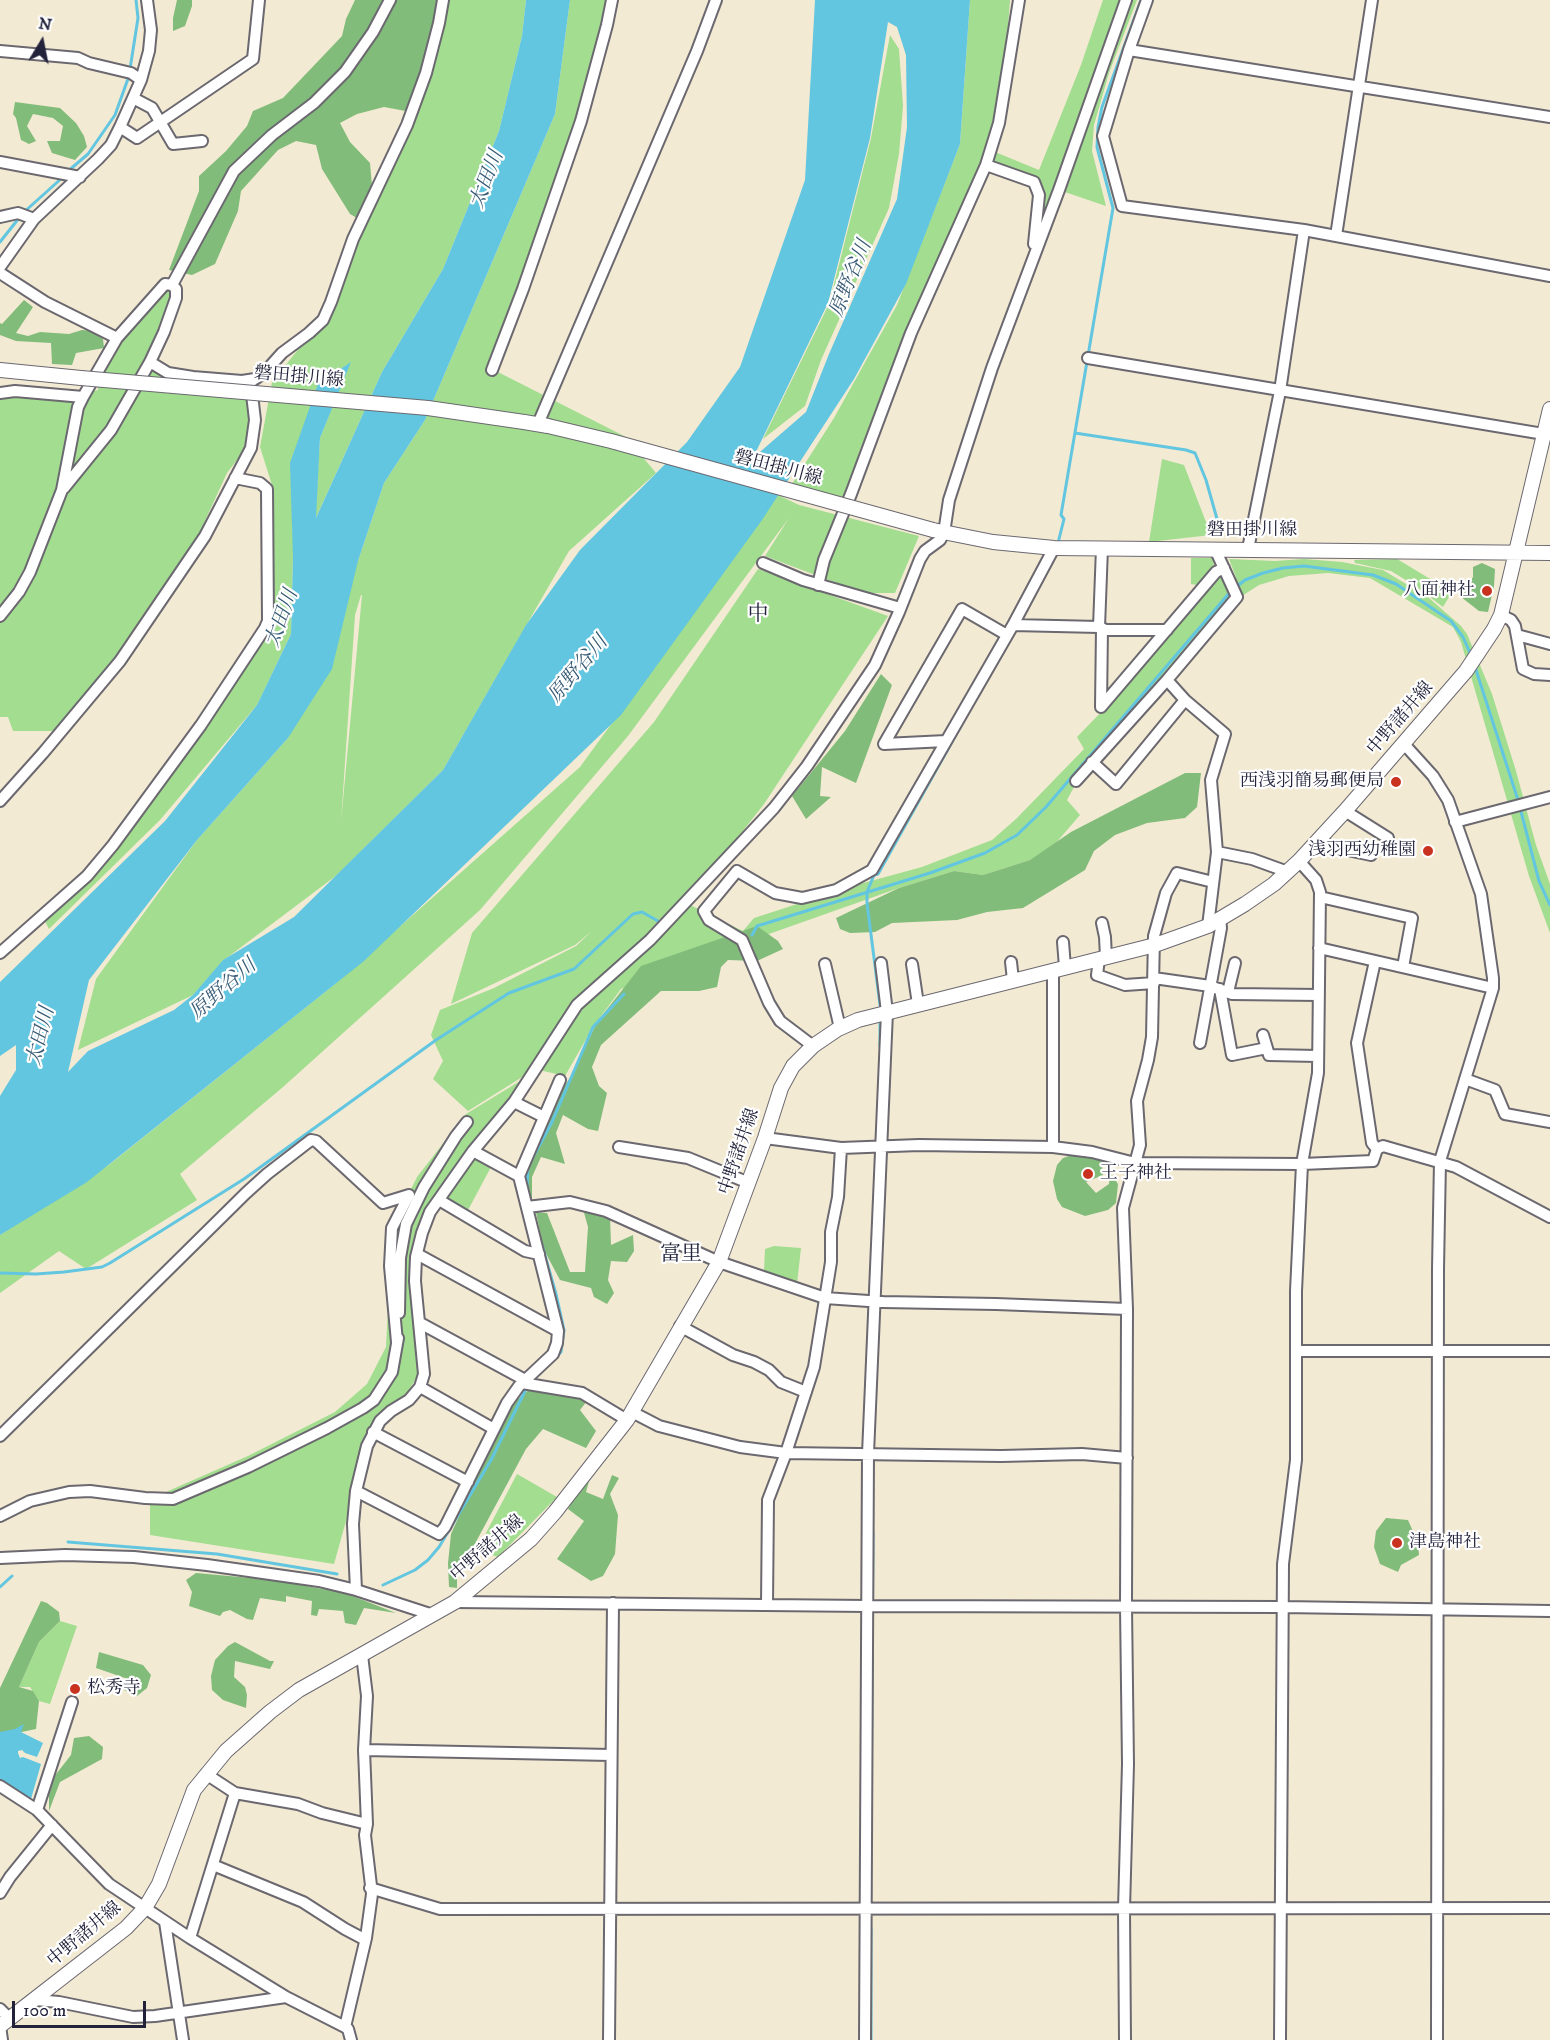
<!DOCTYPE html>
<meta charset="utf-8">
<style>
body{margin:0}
#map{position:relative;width:1550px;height:2040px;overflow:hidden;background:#f3ead3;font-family:"IM FELL DW Pica",serif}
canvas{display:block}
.north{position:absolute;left:12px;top:12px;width:60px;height:60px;-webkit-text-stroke:4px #fff;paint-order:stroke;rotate:10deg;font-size:16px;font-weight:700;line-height:24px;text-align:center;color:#22223b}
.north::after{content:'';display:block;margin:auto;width:21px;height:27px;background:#22223b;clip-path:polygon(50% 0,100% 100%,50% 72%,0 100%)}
.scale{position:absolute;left:12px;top:2001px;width:134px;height:27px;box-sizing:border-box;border:3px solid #22223b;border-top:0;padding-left:8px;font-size:18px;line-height:21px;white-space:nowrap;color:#22223b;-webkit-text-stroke:4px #fff;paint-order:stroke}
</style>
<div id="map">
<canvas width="1550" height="2040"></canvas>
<div class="north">N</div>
<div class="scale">100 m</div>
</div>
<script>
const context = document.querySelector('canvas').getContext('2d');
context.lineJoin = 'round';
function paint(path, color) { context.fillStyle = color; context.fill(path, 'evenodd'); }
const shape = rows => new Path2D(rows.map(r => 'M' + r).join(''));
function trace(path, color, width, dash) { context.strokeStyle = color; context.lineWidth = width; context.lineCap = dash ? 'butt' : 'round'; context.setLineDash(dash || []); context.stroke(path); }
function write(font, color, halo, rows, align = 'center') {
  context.font = font + ' "IM FELL DW Pica","Noto Serif JP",serif'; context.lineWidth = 4.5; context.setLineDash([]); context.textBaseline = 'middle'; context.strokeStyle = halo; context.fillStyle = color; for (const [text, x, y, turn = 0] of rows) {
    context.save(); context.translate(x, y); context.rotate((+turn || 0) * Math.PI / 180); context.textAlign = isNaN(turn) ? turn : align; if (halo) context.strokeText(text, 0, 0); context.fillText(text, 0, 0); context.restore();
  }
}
const green = shape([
 [441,0,526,0,522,36,499,131,443,269,382,372,315,520,320,438,350,363,318,384,293,557,291,634,257,705,160,820,49,929,45,921,97,864,273,630,272,485,260,447,272,382,325,316,430,56],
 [570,0,607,0,600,51,492,369,626,437,656,473,569,551,443,770,337,875,224,960,193,995,78,1050,96,979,197,840,288,738,358,561,384,483,425,420,555,114],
 [361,595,362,595,341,822,355,615],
 [970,0,1010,0,1002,107,978,184,861,447,844,498,792,484,834,418,897,305,960,144],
 [1103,0,1137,0,1109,73,1094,125,1092,151,1106,206,1059,190,1038,242,1034,183,986,165,995,152,1039,170,1081,65],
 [890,35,899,49,903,106,899,154,889,208,821,360,805,406,763,439,829,304,871,138],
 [165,284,176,289,150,362,253,401,253,439,227,473,192,549,150,618,62,731,13,731,8,717,0,717,0,396,24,391,74,396,98,390,95,365],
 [1162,459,1184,465,1211,535,1149,542],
 [778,495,799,505,919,536,895,593,863,593,765,556,789,518,628,736,480,910,283,1087,180,1174,197,1200,86,1269,59,1251,0,1293,0,1235,110,1164,335,984,580,767],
 [1191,558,1212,558,1215,569,1197,585,1191,584],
 [1229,559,1275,561,1304,559,1342,562,1383,570,1429,598,1461,626,1467,634,1492,694,1516,771,1536,845,1550,884,1550,933,1529,876,1461,642,1453,627,1370,578,1328,573,1289,576,1259,585,1234,601,1080,776,1067,800,1080,815,1055,844,1030,860,983,875,954,871,899,888,701,958,621,989,593,1027,565,1076,535,1069,468,1111,433,1079,443,1061,431,1035,440,1010,494,988,576,946,592,931,575,945,451,1004,472,933,654,722,758,569,888,616,764,804,686,903,743,931,754,918,856,885,922,867,992,840,1016,819,1084,749,1077,737,1107,706,1220,570,1229,584,1236,577],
 [1397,559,1452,592,1443,607,1414,585,1391,571,1355,563,1354,560],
 [533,1073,423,1230,415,1281,423,1367,399,1406,380,1421,367,1446,334,1564,150,1535,150,1499,248,1456,335,1412,367,1384,386,1347,392,1228,417,1177,466,1114],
 [474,1157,491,1167,467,1212,446,1198],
 [774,1246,801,1248,797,1284,764,1271,765,1249],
 [517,1474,557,1497,498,1557,477,1550],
 [60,1621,77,1626,50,1704,39,1701,30,1687,19,1687,39,1642]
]);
const forest = shape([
 [177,0,192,0,192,6,185,26,173,31,173,18],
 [355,0,443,0,411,112,384,107,357,114,340,123,350,142,370,163,372,186,367,211,362,221,350,214,322,169,316,145,296,141,278,150,241,191,238,211,215,264,192,275,169,270,199,191,199,176,226,151,247,126,253,111,283,98,342,36,346,19],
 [15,102,60,108,76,123,84,136,87,147,75,160,52,153,47,141,60,141,63,126,53,118,33,114,27,126,36,141,29,144,21,140,16,118,13,114],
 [24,300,33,307,16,333,28,336,40,332,69,334,82,330,93,331,103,339,104,348,76,353,72,365,52,364,51,343,16,341,0,335,0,323,2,324],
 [1482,563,1495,569,1494,586,1488,612,1479,611,1461,597,1473,577,1473,567],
 [881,674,892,685,856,783,822,767,820,796,831,797,806,819,792,796,845,731],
 [1185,773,1201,773,1197,807,1185,818,1147,823,1115,835,1094,851,1085,870,1023,908,987,912,957,920,892,923,875,932,850,933,840,929,836,918,899,888,954,871,983,875,1030,860,1071,832],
 [757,926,778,941,783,949,757,961,728,960,721,967,717,987,699,991,661,991,601,1045,592,1067,599,1086,607,1093,598,1131,588,1129,563,1115,556,1133,565,1164,541,1157,532,1177,532,1207,521,1207,514,1184,544,1117,573,1073,597,1022,641,966],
 [1084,1151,1102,1161,1103,1175,1086,1182,1096,1193,1109,1184,1110,1172,1118,1184,1116,1203,1108,1210,1085,1216,1062,1207,1057,1199,1053,1181,1057,1165,1063,1158],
 [583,1209,610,1216,611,1245,633,1235,634,1251,627,1262,611,1261,608,1280,614,1293,607,1304,594,1297,591,1288,560,1280,543,1248,536,1212,547,1213,570,1272,585,1272,588,1227],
 [535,1385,576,1396,587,1401,580,1410,596,1431,586,1448,543,1429,526,1449,457,1577,457,1588,449,1587,448,1563,451,1534,508,1407],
 [591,1474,586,1492,603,1499,612,1475,619,1478,610,1494,618,1515,615,1554,603,1576,591,1581,557,1559,584,1521,568,1509,587,1476],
 [1386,1518,1408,1520,1418,1543,1419,1555,1401,1565,1398,1572,1380,1564,1374,1547,1376,1531],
 [196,1573,273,1580,345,1593,396,1613,364,1608,356,1625,345,1623,343,1611,319,1609,317,1616,311,1615,312,1601,286,1596,286,1602,260,1598,253,1620,247,1619,230,1610,223,1612,220,1616,189,1606,192,1592,186,1580],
 [41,1601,47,1603,59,1612,60,1621,39,1642,19,1687,33,1691,39,1701,36,1729,7,1735,0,1746,0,1688],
 [235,1642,270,1661,274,1661,270,1669,235,1661,234,1677,245,1687,247,1695,246,1708,223,1700,212,1690,211,1676,215,1660,228,1646],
 [99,1652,143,1665,151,1675,147,1688,137,1696,122,1689,125,1678,96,1668],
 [89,1736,103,1747,102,1759,60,1782,49,1811,49,1783,71,1755,74,1738]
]);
const water = shape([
 [526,0,570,0,555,114,425,420,384,483,358,561,332,669,288,738,197,840,89,980,68,1072,88,1051,174,1010,193,995,223,960,294,917,443,770,526,625,580,550,687,442,740,367,805,180,815,0,970,0,960,144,906,284,854,379,762,520,621,715,364,961,87,1182,0,1235,0,1096,16,1070,16,1045,0,1056,0,982,165,821,257,705,291,634,293,557,290,463,318,384,351,362,320,438,316,518,382,372,443,269,499,131,522,36],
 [888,22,897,27,906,55,907,127,897,199,829,354,806,412,753,458,828,303,870,138],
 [24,1724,21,1732,43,1743,37,1757,25,1753,22,1750,18,1751,18,1753,20,1758,23,1757,41,1764,31,1799,0,1779,0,1732,15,1729]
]);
const stream = shape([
 [130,69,138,18,136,0],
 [67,172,88,154,115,115,129,76],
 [0,242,23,213,63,177],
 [1075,433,1186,450,1195,453,1206,480,1221,533],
 [1058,543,1064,519,1061,515,1113,208,1097,147,1098,127,1102,107,1141,0],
 [1236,587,1245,580,1263,573,1283,568,1304,566,1373,575,1396,584,1451,621,1463,637,1471,655],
 [1475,667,1518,800,1539,881,1550,905],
 [752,935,757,926,930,873,985,853,1017,835,1046,807,1231,591],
 [880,1005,867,903,867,892,874,875,878,874,962,724],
 [880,1046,880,1024],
 [531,1161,552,1122,593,1027,624,994],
 [527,1187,528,1167],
 [542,1245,556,1294,564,1330,563,1338],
 [0,1273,36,1274,64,1272,102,1267,110,1263,244,1179,436,1040,509,993,574,969,633,914,642,912,658,921],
 [556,1357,561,1352,562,1344],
 [68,1542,217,1554,337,1574],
 [383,1585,415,1570,428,1560,439,1547,491,1460,527,1387],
 [0,1587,12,1576],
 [871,1826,873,1532],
 [871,1928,871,2040]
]);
const minor = shape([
 [1147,0,1129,50,1103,136,1122,206,1304,230,1550,276],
 [1129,50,1550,117],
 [0,51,78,58,89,63,131,73,141,80],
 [133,98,152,108,173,144,202,141],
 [120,127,137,138,253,59,259,0],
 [0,162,80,177],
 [986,165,1034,182,1039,195,1034,244],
 [0,217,18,213,34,219],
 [1336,236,1372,0],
 [0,267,34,219,98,159,111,145,120,127,141,80,149,51,151,30,147,0],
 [0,273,45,302,117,338],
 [172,285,234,171,272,135,314,103,345,72,373,32,390,0],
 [1088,358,1550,435],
 [150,362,168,373,193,377,242,381,255,379,265,372,282,353,309,333,323,320,331,302,353,239,407,125,426,73,439,23,443,0],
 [492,370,523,289,581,121,607,25,612,0],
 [0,393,15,391,83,397],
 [538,424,697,51,716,0],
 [64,488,111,430,150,362,164,332,176,298,176,289,172,285],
 [1248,549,1280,391,1304,230],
 [763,563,803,580,900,608],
 [818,585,824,560,851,494,911,333,986,165,999,123,1019,0],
 [1501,615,1511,620,1515,626,1523,669,1534,674,1550,675],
 [0,616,19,592,30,572,62,490,78,407,83,397,117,338,165,284,172,285],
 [1013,625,1099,627,1102,548],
 [1099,627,1106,630,1167,630],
 [1517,635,1550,644],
 [1101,707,1216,572,1224,568],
 [1101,707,1102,628],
 [946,741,884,744,962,609,1007,635],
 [1404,744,1433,776,1448,800,1481,894,1493,978,1493,988,1440,1161,1438,1269,1437,2040],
 [1092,762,1116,784,1185,700],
 [1076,781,1167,680],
 [0,801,43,753,120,661,205,536,251,448,255,420,251,386],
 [1345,811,1388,838],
 [1455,822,1550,797],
 [1320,839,1329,846,1371,855],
 [1217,852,1252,859,1288,872],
 [1320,897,1412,918,1403,967],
 [1102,923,1105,937,1106,957],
 [1208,926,1217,852,1211,780,1225,734,1185,700,1167,680,1237,597,1215,549],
 [1063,942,1065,967],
 [1319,948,1493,988],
 [0,953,87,876,113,845,201,725,265,628,268,621,267,489,260,483,235,478],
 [1099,959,1097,975,1125,985,1154,983],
 [1375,961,1357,1043,1372,1143,1377,1149],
 [1011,962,1013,980],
 [825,964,840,1028],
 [912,964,918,1004],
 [1053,970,1053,1147],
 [1154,978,1210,986,1232,994,1319,995],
 [1220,989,1232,1055,1267,1048],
 [1228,992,1235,963],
 [1263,1035,1269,1055,1318,1056],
 [1200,1043,1221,928,1220,918],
 [813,1046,780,1021,769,1003,742,940,709,920,704,911,737,871,775,893,802,898,836,890,872,870,1013,625,1054,548],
 [1465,1079,1495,1090,1505,1114,1550,1122],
 [514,1102,544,1117],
 [765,1138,841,1148,919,1145,1053,1147,1092,1152,1135,1163,1302,1164,1373,1161,1377,1149,1383,1146,1456,1167,1550,1217],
 [619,1147,688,1158,749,1183],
 [473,1151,519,1176],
 [439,1200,525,1251,539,1254],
 [527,1207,570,1202,606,1211,719,1262,825,1298,883,1302,996,1304,1127,1309],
 [417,1254,558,1331],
 [399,1313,400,1258,406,1224,424,1187,456,1136,467,1122],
 [420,1323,525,1380],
 [680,1326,733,1355,754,1362,769,1370,781,1382,806,1392],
 [1296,1351,1550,1351],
 [522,1383,582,1393,627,1420],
 [420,1387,494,1429],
 [632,1412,659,1426,740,1447,786,1453,1001,1456,1082,1454,1127,1458],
 [373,1432,468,1482],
 [0,1436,246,1193,267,1174,311,1140,316,1141,383,1203,409,1195,392,1228,390,1266,397,1342],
 [356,1491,439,1534,445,1527,507,1403,519,1386,553,1354,557,1343,558,1331,519,1176,560,1080],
 [0,1516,30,1501,69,1492,90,1491,145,1498,173,1499,248,1467,327,1428,363,1408,374,1400,392,1372,398,1338],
 [0,1558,65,1555,134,1557,207,1565,319,1581,356,1590,433,1615],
 [356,1590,353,1524,356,1491,367,1446,380,1421,391,1411,409,1400,420,1387,424,1374,415,1281,416,1257,422,1233,430,1212,473,1151,514,1102,577,1005,650,940,774,808,807,766,875,665,899,612,920,559,925,551,940,540,944,533,949,500,992,368,1059,190,1126,0],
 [455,1602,868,1606,1282,1607,1550,1611],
 [767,1605,768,1500,786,1453,814,1367,831,1262,831,1232,838,1197,841,1148],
 [364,1750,611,1755],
 [206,1774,235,1793,298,1804,322,1813,367,1824],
 [0,1786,37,1810,109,1884,190,1938,286,1997,345,2027,348,2029,351,2040],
 [37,1810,72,1702],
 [213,1865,303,1902,345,1929,362,1938,366,1938],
 [370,1888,440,1909,1550,1908],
 [0,1893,10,1877,52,1825],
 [165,1922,183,2040],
 [190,1938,235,1793],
 [35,2000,59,2002,133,2017,155,2016,286,1997],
 [0,2009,10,2019],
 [0,2026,2,2040],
 [345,2027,366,1938,372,1894,365,1835,367,1824,364,1750,367,1696,362,1655],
 [609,2040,613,1603],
 [865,2040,868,1454,887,1012,881,963],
 [1125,2040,1124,1909,1128,1764,1126,1607,1127,1309,1123,1208,1140,1145,1137,1101,1148,1060,1152,1037,1154,936,1166,893,1177,873,1213,882],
 [1280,2040,1283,1564,1296,1460,1296,1291,1302,1164,1318,1073,1320,892,1316,880,1299,861]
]);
const major = shape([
 [0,370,81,378],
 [524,422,548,426],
 [933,530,993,542,1054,548,1550,553],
 [0,2026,126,1928,145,1908,159,1884,194,1790,226,1751,270,1712,299,1690,455,1602,531,1539,555,1512,627,1420,719,1262,765,1138,781,1088,793,1066,813,1046,838,1029,858,1020,1155,945,1208,926,1245,904,1274,884,1299,861,1345,811,1466,671,1494,629,1501,615,1550,409]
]);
const majorBridge = shape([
 [81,378,428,408,524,422],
 [548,426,611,441,933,530]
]);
const markers = [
 [1487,591,6,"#c8321e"],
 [1396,782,6,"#c8321e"],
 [1428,851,6,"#c8321e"],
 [1088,1174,6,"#c8321e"],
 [1397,1543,6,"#c8321e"],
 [75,1689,6,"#c8321e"]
];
const streetNames = [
 ["磐田掛川線",299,378,5],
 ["磐田掛川線",778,469,15],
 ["磐田掛川線",1252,531],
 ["中野諸井線",1401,719,-49],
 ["中野諸井線",740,1152,-71],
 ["中野諸井線",488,1549,-41],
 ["中野諸井線",85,1935,-40]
];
const poiNames = [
 ["八面神社",1475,591],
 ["西浅羽簡易郵便局",1384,782],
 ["浅羽西幼稚園",1416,851],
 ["王子神社",1100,1174,"left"],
 ["津島神社",1409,1543,"left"],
 ["松秀寺",87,1689,"left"]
];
const waterNames = [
 ["太田川",488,180,-69],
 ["原野谷川",852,279,-68],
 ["太田川",283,619,-70],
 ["原野谷川",579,670,-50],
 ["原野谷川",224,990,-41],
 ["太田川",42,1037,-76]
];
const quarterNames = [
 ["中",758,616],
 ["富里",681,1256]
];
paint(green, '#a2dd90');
paint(forest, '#81bc7a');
paint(water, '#62c6e0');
trace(stream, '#62c6e0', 3);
trace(minor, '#6b6870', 14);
trace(major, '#6b6870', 16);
trace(minor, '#fff', 10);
trace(major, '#fff', 14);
trace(majorBridge, '#6b6870', 16, []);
trace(majorBridge, '#fff', 14);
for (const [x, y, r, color] of markers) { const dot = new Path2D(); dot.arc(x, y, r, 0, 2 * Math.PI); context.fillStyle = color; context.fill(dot); trace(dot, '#fff', 2); }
write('18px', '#22223b', '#fff', streetNames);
write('18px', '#22223b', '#fff', poiNames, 'right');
write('italic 20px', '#385b75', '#fff', waterNames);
write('21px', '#22223b', '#fff', quarterNames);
</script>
